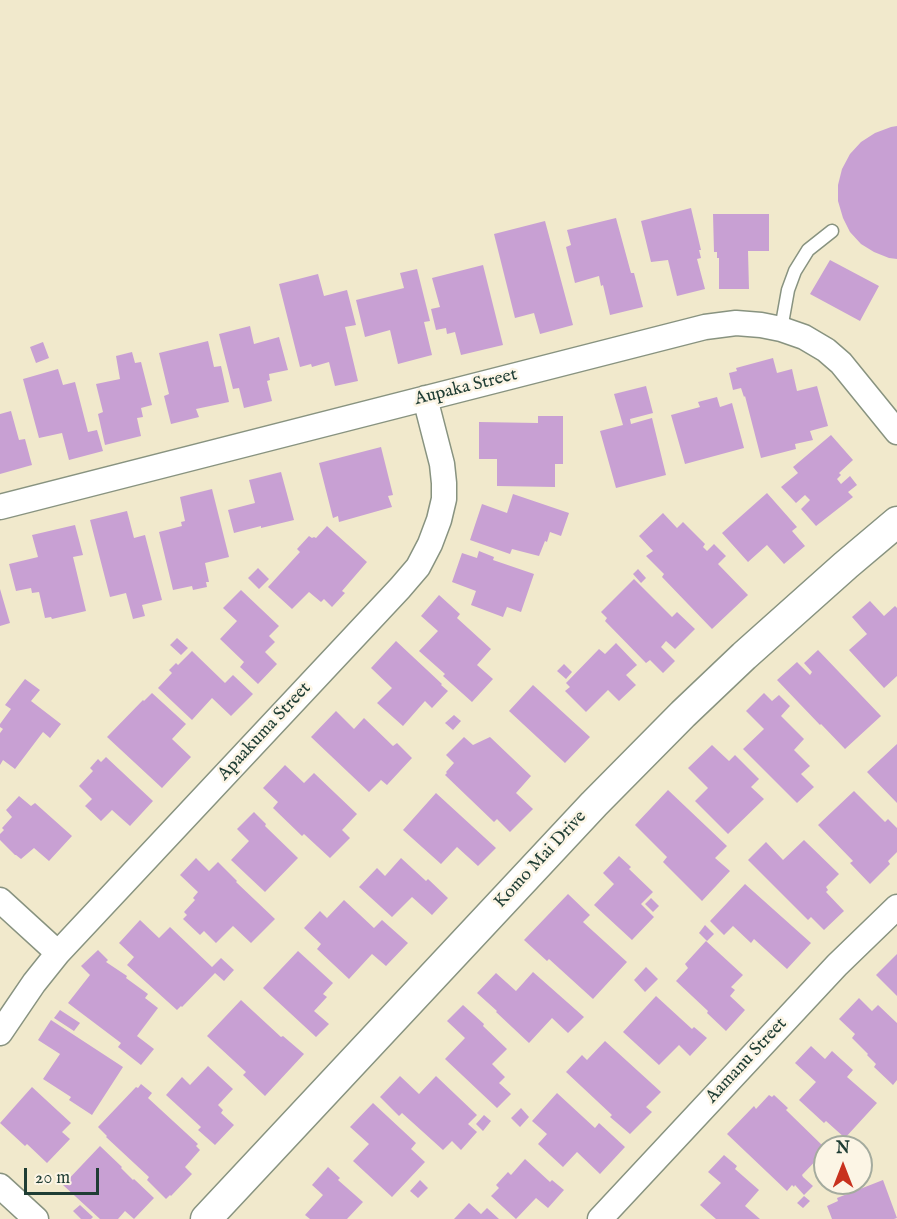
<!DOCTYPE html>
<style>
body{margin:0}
#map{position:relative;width:897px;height:1219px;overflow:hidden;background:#f1e9cc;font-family:"IM FELL English",serif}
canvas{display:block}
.north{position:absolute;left:813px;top:1135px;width:60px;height:60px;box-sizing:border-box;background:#fcf5e5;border:2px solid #a4ab9e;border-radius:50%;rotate:0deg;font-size:16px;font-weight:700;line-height:24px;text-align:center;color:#1f3d34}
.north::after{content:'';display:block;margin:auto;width:21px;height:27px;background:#c8321e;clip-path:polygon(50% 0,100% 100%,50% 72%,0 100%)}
.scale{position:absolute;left:24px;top:1168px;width:75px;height:27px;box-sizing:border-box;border:3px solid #1f3d34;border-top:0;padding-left:8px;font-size:18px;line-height:21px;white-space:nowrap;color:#1f3d34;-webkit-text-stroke:4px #fcf5e5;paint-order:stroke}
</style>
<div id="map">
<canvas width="897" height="1219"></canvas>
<div class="north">N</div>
<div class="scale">20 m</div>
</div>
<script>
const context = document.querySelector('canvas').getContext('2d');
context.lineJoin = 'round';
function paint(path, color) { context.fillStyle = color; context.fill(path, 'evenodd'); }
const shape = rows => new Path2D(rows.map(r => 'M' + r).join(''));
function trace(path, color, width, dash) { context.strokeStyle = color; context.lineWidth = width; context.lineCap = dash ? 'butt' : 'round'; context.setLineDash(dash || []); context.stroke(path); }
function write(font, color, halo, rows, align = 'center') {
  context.font = font + ' "IM FELL English",serif'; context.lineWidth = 5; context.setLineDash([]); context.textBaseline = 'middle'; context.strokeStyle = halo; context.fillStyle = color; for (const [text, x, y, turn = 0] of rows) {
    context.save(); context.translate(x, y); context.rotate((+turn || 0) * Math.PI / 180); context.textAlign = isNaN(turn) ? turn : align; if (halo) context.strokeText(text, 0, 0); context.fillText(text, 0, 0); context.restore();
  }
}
const building = shape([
 [897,126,897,259,889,258,874,252,861,244,850,232,843,218,838,201,838,185,842,169,850,154,861,142,875,133,891,127],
 [691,208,701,250,699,250,701,258,697,259,705,289,677,296,668,260,651,262,641,221],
 [713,214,769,214,769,251,748,251,749,289,719,289,719,258,717,258,717,252,714,252],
 [616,218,631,273,634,273,643,307,610,315,603,285,601,286,599,276,575,283,566,247,571,245,567,230],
 [545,221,573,325,540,334,534,313,515,318,494,234],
 [830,260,879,286,860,321,810,294],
 [483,265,503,345,461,355,455,332,447,334,446,328,436,330,431,309,440,307,432,278],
 [417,269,430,321,424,322,432,355,398,364,390,330,365,337,356,300,404,288,400,273],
 [318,274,324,296,347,290,356,325,345,327,358,381,335,386,329,362,312,367,311,364,300,367,279,284],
 [250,326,254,344,279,337,288,370,269,374,270,380,267,381,272,401,244,408,239,388,233,389,219,334],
 [208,341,214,367,221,366,229,402,196,409,199,417,171,424,164,396,169,394,159,353],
 [43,342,49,358,36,363,30,347],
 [132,352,135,363,141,362,152,405,141,408,143,417,137,418,141,436,105,445,98,414,103,412,96,384,120,379,116,356],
 [773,358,777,373,792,369,797,391,817,386,828,426,810,431,813,440,795,444,796,449,761,458,745,396,744,397,741,388,733,390,729,373,737,371,736,368],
 [58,369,63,385,75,382,88,432,97,430,103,451,69,460,62,433,39,438,23,379],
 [646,386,653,413,630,419,631,424,652,418,666,475,616,488,600,431,623,425,614,394],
 [717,397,720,407,732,403,744,448,685,464,671,415,700,407,698,402],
 [11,411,19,440,25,439,32,465,0,474,0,414],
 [538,416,563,416,563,464,555,464,555,487,497,486,497,459,479,459,479,422,538,423],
 [831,435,853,460,839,473,841,475,837,479,841,484,850,476,857,485,848,492,853,497,816,526,801,509,810,500,805,495,796,503,781,487,798,473,793,467],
 [381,447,393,495,388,496,392,507,339,522,338,516,333,518,319,463],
 [281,472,294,520,261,528,261,526,234,533,228,510,255,503,249,480],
 [212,489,229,557,205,563,209,582,206,582,207,587,193,590,192,586,173,590,159,532,182,526,181,522,185,521,180,497],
 [767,493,797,527,792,531,805,546,784,564,767,545,748,562,722,533],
 [513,494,569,513,561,536,550,532,547,542,545,541,539,556,512,549,510,554,470,540,482,504,507,513],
 [127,511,134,538,145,535,162,600,142,605,145,616,133,619,126,593,110,597,90,520],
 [663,513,677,528,683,522,705,544,703,547,707,551,714,544,726,556,718,564,748,595,712,629,662,577,664,574,646,556,653,551,639,536],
 [75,525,83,555,73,557,86,611,52,619,51,617,45,618,39,592,32,593,31,588,16,591,9,564,38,557,32,535],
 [327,526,367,562,342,591,345,593,332,607,324,599,321,602,309,592,292,609,268,587,300,552,297,549,309,536,312,538,314,537,316,538],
 [479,551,494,557,493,560,534,574,521,612,507,607,503,617,471,605,476,591,452,582,462,553,477,558],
 [258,568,269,579,259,589,248,578],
 [638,569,646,578,641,583,633,574],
 [634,579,672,617,677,612,695,629,675,649,666,641,661,647,675,661,663,673,650,660,646,663,605,621,607,618,601,612],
 [0,589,10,623,0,626],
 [241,590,279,626,269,636,275,642,265,652,277,664,258,684,240,667,244,662,220,639,237,621,223,608],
 [439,595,460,614,457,618,491,649,477,665,493,679,472,702,443,676,445,674,419,651,438,631,421,616],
 [870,601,884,616,895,606,897,608,897,676,884,688,849,650,867,634,852,617],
 [177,638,188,648,181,655,170,645],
 [396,641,442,684,441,685,448,691,432,708,425,701,403,726,377,703,392,688,371,668],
 [616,643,637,665,626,675,636,685,619,701,608,690,586,712,565,691,570,687,566,683,599,649,605,654],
 [818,650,881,716,845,749,821,724,820,725,777,680,797,662,810,675,812,672,804,663],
 [192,651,225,683,233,675,253,694,231,716,212,698,192,720,158,688,172,673,169,670,176,663,178,665],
 [564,664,572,672,566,679,557,671],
 [25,679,40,690,31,701,61,724,50,738,43,732,15,769,3,760,0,765,0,733,3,729,0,727,0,724,11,709,5,705],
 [533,685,590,737,565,763,509,711],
 [152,693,186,724,172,739,191,757,162,788,107,737,143,700,144,701],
 [764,693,772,701,779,695,790,706,781,716,804,739,794,750,810,766,801,774,814,787,797,803,743,749,764,729,746,711],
 [336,711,354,729,364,718,393,746,397,743,412,758,387,785,381,780,369,792,311,737],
 [454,715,461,721,453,730,445,723],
 [464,737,473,745,490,737,531,776,516,793,533,809,510,832,497,819,494,822,445,775,447,773,446,772,454,763,446,755],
 [897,744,897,803,867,772],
 [712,745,729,761,735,755,759,779,751,787,764,799,728,834,695,801,708,788,688,768],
 [106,757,153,801,130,826,112,810,101,821,85,806,92,799,79,786,93,771,90,768,98,759,101,762],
 [285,765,304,783,314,773,357,814,342,830,350,838,330,858,304,834,302,836,273,808,278,802,263,788],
 [668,790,727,846,715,858,730,871,702,901,663,862,667,857,635,825],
 [854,791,885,822,888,819,897,828,897,852,888,861,890,864,870,884,850,863,853,861,818,825],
 [436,793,496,848,478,866,457,847,441,864,403,830],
 [19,796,31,806,35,803,72,836,49,861,34,848,21,859,16,855,15,855,0,840,0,834,4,830,2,828,12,817,6,810],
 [254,812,266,824,265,826,298,858,265,892,231,860,249,841,237,829],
 [804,840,839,874,826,887,828,890,826,892,844,911,824,930,811,917,808,920,748,860,766,842,783,860],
 [619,856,631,867,629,869,653,892,641,904,654,917,632,940,594,905,614,884,603,873],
 [196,858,209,871,218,862,237,881,236,882,275,919,251,943,233,926,216,943,204,931,200,935,183,919,187,915,184,912,195,900,193,898,198,892,180,875],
 [401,858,426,881,428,879,448,898,432,915,412,897,392,917,359,887,377,868,385,876],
 [745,884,811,943,787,969,754,939,751,943,733,926,724,935,710,921],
 [568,894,590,915,583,922,627,962,593,999,549,959,547,961,524,940],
 [651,898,659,906,653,912,645,904],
 [344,900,374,928,382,920,408,943,386,966,372,954,349,979,317,949,321,944,304,928,320,911,327,918],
 [140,920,159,938,170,927,212,967,221,958,234,970,224,981,215,973,182,1007,181,1006,177,1010,127,965,134,957,119,943],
 [705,925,714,934,707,941,699,933],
 [706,941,743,975,731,987,735,990,730,996,745,1010,726,1031,707,1013,708,1011,676,981,688,968,685,964],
 [98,950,108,960,106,962,127,976,126,978,148,994,145,998,158,1008,137,1036,154,1049,141,1065,118,1047,121,1043,68,1003,90,975,81,966],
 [298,951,333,983,323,994,327,997,314,1011,329,1024,316,1037,263,988],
 [897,954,897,996,876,975],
 [646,967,658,979,645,992,634,980],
 [533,972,584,1017,568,1033,552,1018,529,1043,496,1012,497,1011,477,993,496,973,516,991],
 [656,996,692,1029,694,1027,707,1038,690,1056,679,1045,659,1065,623,1032],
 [859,998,872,1011,878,1005,897,1023,897,1080,893,1085,874,1067,876,1064,867,1055,868,1054,852,1038,855,1034,839,1019],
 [241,1000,281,1037,283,1036,304,1054,265,1096,243,1075,246,1072,207,1036],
 [463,1005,484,1024,483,1026,507,1049,492,1064,505,1077,499,1083,511,1094,497,1108,445,1059,465,1038,447,1021],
 [60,1010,80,1023,74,1031,54,1018],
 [51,1020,123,1067,92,1115,69,1100,71,1097,43,1079,60,1054,38,1040],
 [605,1041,661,1092,646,1107,652,1112,630,1134,610,1117,612,1115,566,1072,582,1055,587,1060],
 [811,1046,825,1059,832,1051,853,1070,847,1077,877,1103,845,1138,826,1121,824,1123,799,1100,816,1082,795,1063],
 [208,1066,233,1089,218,1105,223,1110,221,1113,234,1125,215,1145,198,1130,201,1127,166,1095,182,1077,190,1085],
 [400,1076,419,1094,436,1076,477,1115,468,1124,477,1132,461,1150,452,1141,443,1150,402,1113,399,1116,380,1097],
 [141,1084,152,1093,148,1098,198,1144,196,1146,200,1150,185,1167,192,1174,171,1196,170,1195,166,1199,147,1180,149,1177,106,1137,107,1136,98,1127,136,1087,138,1088],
 [32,1087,71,1123,62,1132,70,1139,47,1163,27,1144,25,1146,0,1123],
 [557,1093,595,1128,599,1123,625,1147,600,1174,577,1152,563,1167,538,1144,547,1134,532,1121],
 [769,1095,772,1097,774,1095,788,1108,786,1110,825,1148,825,1151,802,1175,803,1177,813,1186,804,1195,795,1185,794,1187,792,1185,787,1191,727,1134,754,1106,756,1109],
 [373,1103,416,1143,411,1149,425,1162,392,1197,353,1161,369,1144,350,1127],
 [521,1108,529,1117,520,1127,511,1118],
 [484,1115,491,1121,483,1131,476,1124],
 [100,1146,122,1167,121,1168,133,1180,134,1179,154,1198,134,1219,125,1211,118,1219,100,1219,63,1185],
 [724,1155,737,1166,735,1169,759,1190,745,1206,760,1219,716,1219,700,1205,721,1183,708,1172],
 [525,1159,550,1182,552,1180,564,1190,548,1208,536,1198,516,1219,491,1196,499,1188,496,1185,508,1172,511,1175],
 [328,1167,340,1178,338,1180,363,1202,347,1219,310,1219,305,1215,323,1195,312,1185],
 [420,1180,428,1188,418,1198,410,1191],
 [883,1180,897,1218,894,1219,832,1219,827,1206,838,1201,837,1198],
 [804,1196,810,1201,803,1208,797,1203],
 [469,1203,481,1214,487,1208,499,1219,454,1219],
 [80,1205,93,1217,91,1219,81,1219,73,1211]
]);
const service = shape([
 [781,329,788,290,795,271,808,250,832,231]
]);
const minor = shape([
 [0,507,705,327,736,323,761,325,781,329,804,337,826,350,841,363,897,432],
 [0,900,58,953],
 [0,1033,34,983,58,953,400,588,418,567,430,544,439,520,444,499,444,483,442,464,425,398],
 [0,1186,36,1219],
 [600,1219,837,965,897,907]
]);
const tertiary = shape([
 [206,1219,594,804,683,714,744,656,846,565,897,522]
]);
const streetNames = [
 ["Aupaka Street",466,388,-14],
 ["Apaakuma Street",265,732,-47],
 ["Komo Mai Drive",541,860,-47],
 ["Aamanu Street",747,1061,-47]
];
paint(building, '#c8a0d3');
trace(service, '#889380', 15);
trace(minor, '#889380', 27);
trace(tertiary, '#889380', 33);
trace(service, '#fff', 12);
trace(minor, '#fff', 24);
trace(tertiary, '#fff', 30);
write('18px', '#1f3d34', '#fcf5e5', streetNames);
</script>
